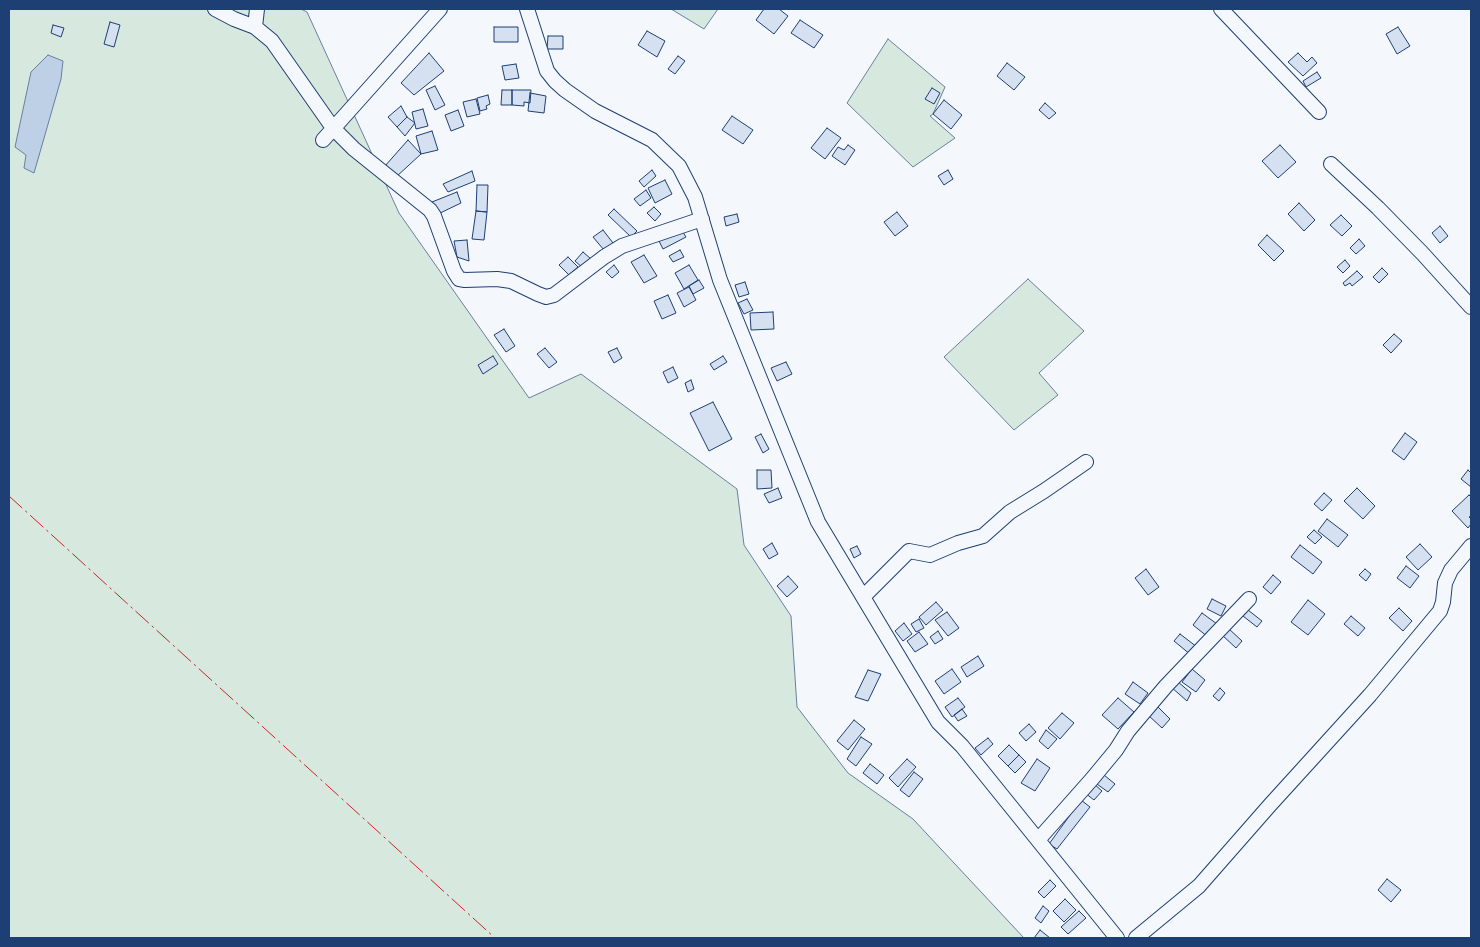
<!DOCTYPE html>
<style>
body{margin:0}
#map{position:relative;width:1480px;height:947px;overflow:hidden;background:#f4f7fb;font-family:Arial,sans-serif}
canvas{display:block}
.frame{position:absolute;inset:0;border:10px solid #1d3f73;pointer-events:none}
</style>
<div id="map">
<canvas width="1480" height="947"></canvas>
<div class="frame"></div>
</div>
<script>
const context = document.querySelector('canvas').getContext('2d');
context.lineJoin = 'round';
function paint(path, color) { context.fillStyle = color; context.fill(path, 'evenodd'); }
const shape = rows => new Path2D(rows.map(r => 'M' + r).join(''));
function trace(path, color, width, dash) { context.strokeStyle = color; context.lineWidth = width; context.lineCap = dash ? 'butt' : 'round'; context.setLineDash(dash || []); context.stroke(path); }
const green = shape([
 [9,9,301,9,307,12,399,213,529,398,581,374,737,489,744,545,791,616,797,707,848,773,913,819,1024,938,9,938,9,9],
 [671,9,718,9,704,29,671,9],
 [888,39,945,87,933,114,930,116,955,138,913,167,847,103,888,39],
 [1028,279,1084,331,1039,373,1058,395,1014,430,944,357,1028,279]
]);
const water = shape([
 [48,55,63,61,61,79,34,173,24,168,26,155,15,147,31,72,48,55]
]);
const building = shape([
 [764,9,779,9,788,16,774,34,756,20,764,9],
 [800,20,823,35,814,48,791,33,800,20],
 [110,22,120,25,114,47,104,44,110,22],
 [53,25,64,28,61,37,51,33,53,25],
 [494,27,518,27,518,42,494,42,494,27],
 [1398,27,1410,46,1397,54,1386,34,1398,27],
 [647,31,665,41,657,57,638,45,647,31],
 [548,36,563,36,563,49,547,49,548,36],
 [429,53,444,71,414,95,401,83,429,53],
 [1298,53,1307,62,1312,57,1317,63,1303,76,1288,62,1298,53],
 [678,56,685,61,675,74,668,69,678,56],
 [1007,63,1025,77,1014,90,997,76,1007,63],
 [516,64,519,78,505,80,502,66,516,64],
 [1317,72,1321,78,1306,87,1303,81,1317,72],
 [435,86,445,105,435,110,426,90,435,86],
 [932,88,940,93,934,104,925,99,932,88],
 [502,90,512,90,512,105,501,105,502,90],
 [512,90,531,90,530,103,524,102,524,106,512,105,512,90],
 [530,93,546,96,544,113,528,111,530,93],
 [488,95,490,104,486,106,487,109,480,111,477,98,488,95],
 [476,99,480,114,467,117,463,102,476,99],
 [944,100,962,115,951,129,933,114,944,100],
 [1045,103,1056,113,1049,119,1039,110,1045,103],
 [401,106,407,117,397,127,388,117,401,106],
 [423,109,428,126,416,129,412,112,423,109],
 [458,110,464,126,451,131,445,115,458,110],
 [732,116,753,130,743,144,722,130,732,116],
 [407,117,415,123,405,136,397,127,407,117],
 [827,128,841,138,825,159,811,148,827,128],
 [432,131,438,150,421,154,416,136,432,131],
 [408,140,421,154,396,177,385,166,408,140],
 [848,145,855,150,845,165,832,156,838,147,844,150,848,145],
 [1280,145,1296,162,1278,178,1262,161,1280,145],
 [652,170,656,176,644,187,639,181,652,170],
 [948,170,953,179,944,185,938,176,948,170],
 [472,171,475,181,448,192,443,184,472,171],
 [665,180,672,194,655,203,648,188,665,180],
 [477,185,488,185,487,212,476,211,477,185],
 [646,190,651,198,640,206,634,199,646,190],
 [457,192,461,203,436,215,432,202,457,192],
 [1299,203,1315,220,1304,231,1288,214,1299,203],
 [654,207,661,214,655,221,647,213,654,207],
 [614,209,637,231,631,237,608,215,614,209],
 [476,211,487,212,484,240,472,239,476,211],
 [897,212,908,226,895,236,884,222,897,212],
 [737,214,739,222,726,226,724,217,737,214],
 [1341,215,1352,226,1342,236,1330,225,1341,215],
 [1440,226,1448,236,1440,243,1432,233,1440,226],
 [681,229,686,237,663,249,659,241,681,229],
 [603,230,613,243,604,250,593,237,603,230],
 [1267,235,1284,251,1274,261,1258,245,1267,235],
 [1359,239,1365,246,1356,254,1350,248,1359,239],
 [467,240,469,261,457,257,454,241,467,240],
 [680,250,684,257,673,262,669,256,680,250],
 [583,252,591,259,583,268,575,261,583,252],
 [644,255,657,276,644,283,631,262,644,255],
 [568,257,578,267,569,275,559,265,568,257],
 [1345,260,1350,266,1343,273,1337,267,1345,260],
 [614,265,619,272,612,278,606,272,614,265],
 [689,265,698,280,684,289,675,273,689,265],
 [1382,268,1388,274,1379,283,1373,277,1382,268],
 [1357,271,1363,277,1352,286,1350,283,1345,286,1343,283,1357,271],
 [699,280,704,288,693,294,689,286,699,280],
 [745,282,749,294,739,297,735,285,745,282],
 [689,287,696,300,684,307,677,293,689,287],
 [668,295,676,313,662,319,654,301,668,295],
 [747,299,753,310,744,314,738,303,747,299],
 [773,312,774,329,751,330,750,313,773,312],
 [504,329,515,346,506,352,494,335,504,329],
 [1394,334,1402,341,1391,353,1383,345,1394,334],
 [545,348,557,362,549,368,537,354,545,348],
 [617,348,622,358,614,363,608,352,617,348],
 [493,356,498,364,483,374,478,365,493,356],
 [723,356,727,362,714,370,710,364,723,356],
 [786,362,792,374,777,381,771,368,786,362],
 [673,367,678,378,668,383,663,372,673,367],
 [691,380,694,389,688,392,685,383,691,380],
 [713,402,732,439,709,451,690,413,713,402],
 [1405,433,1417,442,1404,460,1392,451,1405,433],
 [761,434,769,449,763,453,755,437,761,434],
 [757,470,771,470,772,488,757,489,757,470],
 [1468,470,1471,473,1471,487,1461,479,1468,470],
 [778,488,782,498,769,503,764,494,778,488],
 [1357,488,1375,506,1363,519,1344,501,1357,488],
 [1324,493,1332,500,1322,511,1314,504,1324,493],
 [1469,495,1471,497,1471,516,1469,517,1471,519,1471,524,1468,528,1452,511,1469,495],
 [1327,519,1348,535,1338,547,1318,531,1327,519],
 [1314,530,1322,537,1315,544,1307,537,1314,530],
 [772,543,778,554,769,559,763,549,772,543],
 [1420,544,1432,557,1418,570,1406,557,1420,544],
 [1300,545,1322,562,1313,574,1291,557,1300,545],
 [857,546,861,554,854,558,850,549,857,546],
 [1406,566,1419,576,1410,588,1397,578,1406,566],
 [1146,569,1159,587,1148,595,1135,578,1146,569],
 [1365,569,1371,574,1366,581,1359,575,1365,569],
 [1273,575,1281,582,1271,594,1263,587,1273,575],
 [788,576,798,587,787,597,777,586,788,576],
 [1212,599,1226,606,1221,616,1207,609,1212,599],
 [1308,600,1325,614,1308,635,1291,622,1308,600],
 [936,602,943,610,926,625,919,617,936,602],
 [1399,608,1412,621,1403,631,1389,618,1399,608],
 [1248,610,1262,621,1257,627,1243,616,1248,610],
 [947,612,959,628,948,636,935,620,947,612],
 [1202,613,1217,624,1208,637,1193,625,1202,613],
 [1351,616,1365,628,1358,636,1344,624,1351,616],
 [919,619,924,628,916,632,911,624,919,619],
 [904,623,912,634,903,641,895,631,904,623],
 [1228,628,1242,641,1236,648,1222,635,1228,628],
 [938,631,943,639,935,644,930,637,938,631],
 [919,632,928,644,915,652,907,641,919,632],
 [1180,634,1197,647,1191,655,1174,641,1180,634],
 [978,656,984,666,967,677,961,667,978,656],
 [952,669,961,682,944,694,935,681,952,669],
 [1192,669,1205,680,1196,692,1182,682,1192,669],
 [868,670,881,674,868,701,855,697,868,670],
 [1177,681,1191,693,1187,701,1171,687,1177,681],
 [1133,682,1148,693,1140,704,1125,694,1133,682],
 [1220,688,1225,693,1219,701,1213,696,1220,688],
 [958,698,965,707,952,717,945,707,958,698],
 [1118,698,1134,712,1118,729,1102,715,1118,698],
 [1156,705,1170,719,1162,728,1147,714,1156,705],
 [962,709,967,716,958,721,954,715,962,709],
 [1062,713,1074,723,1060,739,1048,728,1062,713],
 [854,720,865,729,848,750,837,741,854,720],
 [1029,724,1036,732,1026,741,1019,733,1029,724],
 [1046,730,1057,739,1048,749,1039,741,1046,730],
 [861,737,872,744,856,766,847,759,861,737],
 [988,738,993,744,981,755,975,748,988,738],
 [1009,745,1019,755,1008,766,998,756,1009,745],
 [1019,755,1026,762,1015,773,1008,766,1019,755],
 [907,759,916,767,898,787,889,778,907,759],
 [1037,759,1050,768,1035,791,1021,783,1037,759],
 [870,764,884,775,877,784,863,773,870,764],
 [914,772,923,779,909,797,900,790,914,772],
 [1104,775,1115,784,1108,792,1097,784,1104,775],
 [1093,783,1102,791,1094,800,1085,793,1093,783],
 [1081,800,1090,807,1057,849,1049,844,1081,800],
 [1387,879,1401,890,1391,902,1378,890,1387,879],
 [1050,880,1056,886,1044,898,1038,892,1050,880],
 [1065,899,1076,910,1064,922,1053,911,1065,899],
 [1043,906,1049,911,1041,923,1035,918,1043,906],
 [1079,911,1086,918,1068,934,1061,927,1079,911],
 [1040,930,1050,938,1034,938,1040,930]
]);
const minor = shape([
 [215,9,234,19,255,27,272,41,333,128,354,149,430,210,434,216,454,271,459,279,465,280,497,279,511,281,538,294,546,297,554,295,604,257,622,246,702,219],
 [527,9,547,71,555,81,565,90,595,111,652,140,679,166,695,197,720,280,818,522,938,722,962,746,1117,938],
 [1221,9,1319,112],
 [255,27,257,9],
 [323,140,440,9],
 [1331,164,1378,208,1423,254,1471,307],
 [863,597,909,551,930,555,958,543,983,536,1010,512,1044,491,1086,462],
 [1038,840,1092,779,1116,750,1128,731,1166,686,1249,599],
 [1136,938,1199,886,1270,805,1370,695,1440,611,1443,602,1445,583,1451,570,1471,546]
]);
const power = shape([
 [9,496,495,938]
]);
paint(green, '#d7e8df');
trace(green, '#687fa3', 1);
paint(water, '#bed0e5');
trace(water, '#687fa3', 1);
paint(building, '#d5e0f0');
trace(building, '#1d3f73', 1);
trace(minor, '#1d3f73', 16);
trace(minor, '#f4f7fb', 14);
trace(power, '#c62828', 1, [18, 4, 2.5, 4]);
</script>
